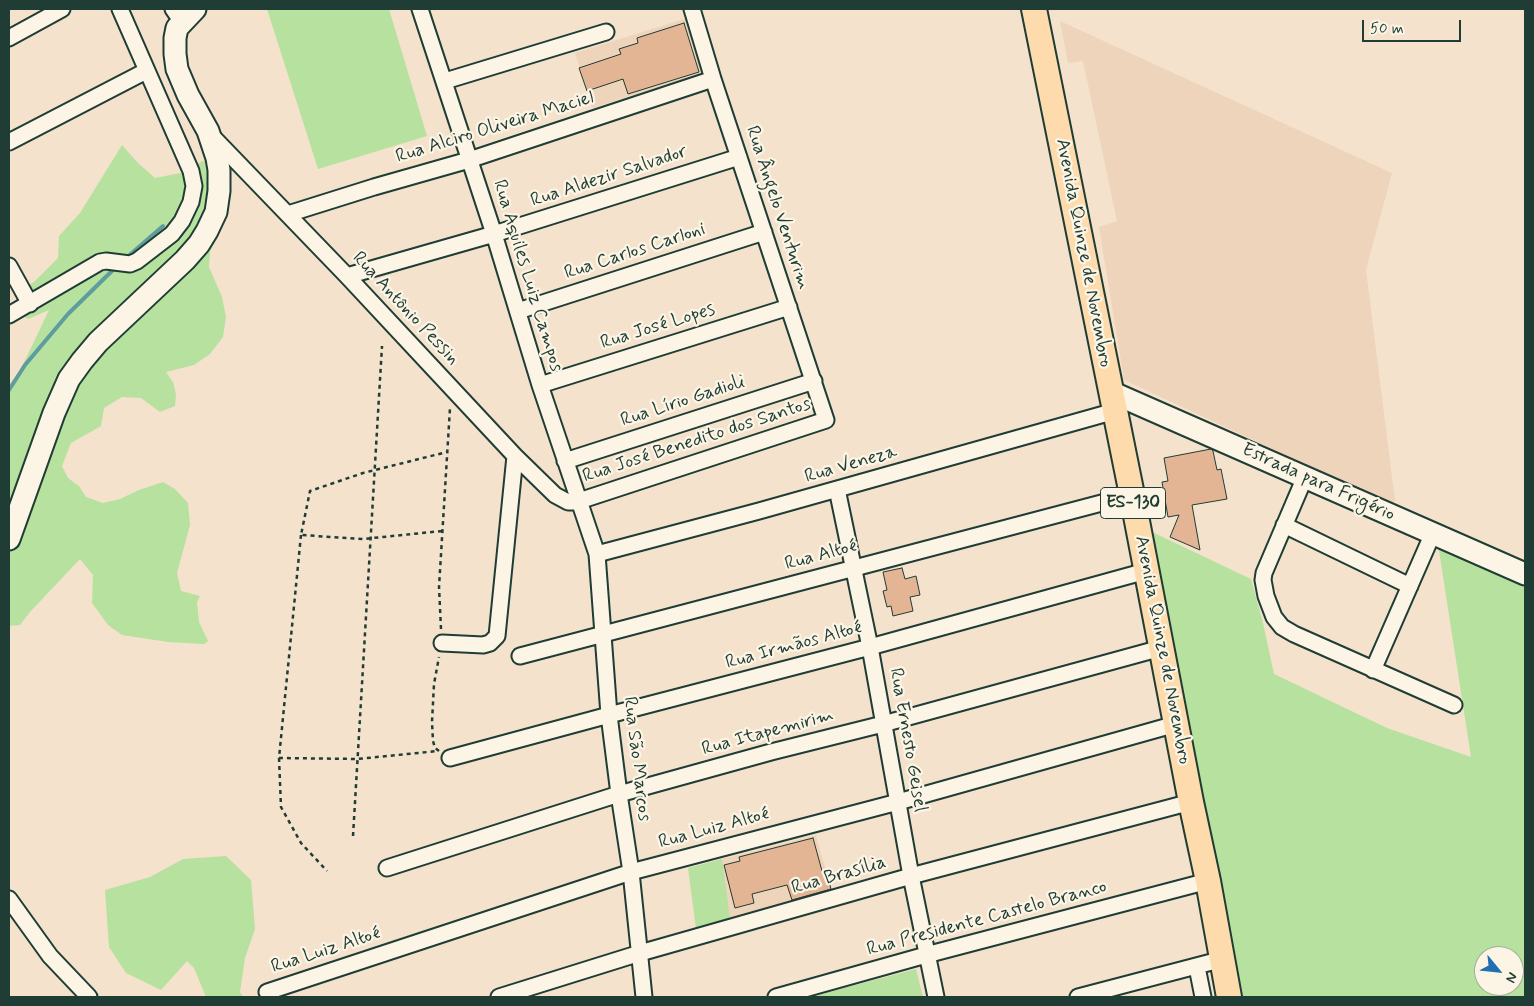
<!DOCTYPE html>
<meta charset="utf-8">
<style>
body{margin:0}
#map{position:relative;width:1534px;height:1006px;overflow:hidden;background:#f4e2cd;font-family:Mynerve,sans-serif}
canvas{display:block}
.frame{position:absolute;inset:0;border:10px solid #1f3d34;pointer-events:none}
.north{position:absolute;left:1474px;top:946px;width:50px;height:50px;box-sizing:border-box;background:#fcf5e5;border:1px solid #a4ab9e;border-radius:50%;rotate:118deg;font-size:14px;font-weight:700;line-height:20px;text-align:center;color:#1f3d34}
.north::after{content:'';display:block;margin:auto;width:18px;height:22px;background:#1f6fb2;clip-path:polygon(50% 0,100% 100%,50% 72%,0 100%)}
.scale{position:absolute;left:1362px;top:20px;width:99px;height:22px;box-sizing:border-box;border:2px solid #1f3d34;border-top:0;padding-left:6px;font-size:15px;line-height:18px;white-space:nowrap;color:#1f3d34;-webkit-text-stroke:4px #fcf5e5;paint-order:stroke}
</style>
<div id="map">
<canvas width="1534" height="1006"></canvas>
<div class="frame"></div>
<div class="north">N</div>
<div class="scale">50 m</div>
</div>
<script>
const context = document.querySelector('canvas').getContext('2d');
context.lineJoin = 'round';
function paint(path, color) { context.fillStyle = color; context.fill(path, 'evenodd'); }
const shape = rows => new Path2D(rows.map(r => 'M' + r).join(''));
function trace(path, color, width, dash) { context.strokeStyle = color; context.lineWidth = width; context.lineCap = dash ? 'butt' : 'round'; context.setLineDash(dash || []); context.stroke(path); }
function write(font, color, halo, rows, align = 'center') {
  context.font = font + ' Mynerve,sans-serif'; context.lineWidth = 4.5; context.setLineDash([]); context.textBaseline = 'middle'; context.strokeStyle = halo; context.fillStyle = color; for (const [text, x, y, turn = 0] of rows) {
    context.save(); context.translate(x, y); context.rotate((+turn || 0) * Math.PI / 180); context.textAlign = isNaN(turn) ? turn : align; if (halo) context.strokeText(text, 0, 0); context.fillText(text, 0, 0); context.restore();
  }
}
const built = shape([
 [687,18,704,73,592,108,575,53],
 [1060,21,1392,173,1366,270,1395,501,1389,503,1124,380,1099,227,1117,221,1083,61,1068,63],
 [816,835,831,889,696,928,688,868]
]);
const green = shape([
 [267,9,389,9,427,136,318,169],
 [122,145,138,163,155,178,186,172,202,161,216,162,223,210,219,232,210,252,209,267,222,297,226,317,223,337,210,354,194,365,166,372,173,382,176,394,175,406,160,412,141,398,122,397,104,408,101,426,71,443,62,466,68,478,79,486,86,497,103,503,120,499,139,490,163,482,175,489,188,503,190,525,177,573,181,591,200,596,197,602,199,622,208,641,204,644,168,642,122,635,108,625,92,603,93,575,80,559,30,612,20,625,9,626,9,385,20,371,49,310,28,319,15,311,20,292,35,281,58,258,59,236,80,213],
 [1150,531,1251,579,1263,623,1274,674,1387,728,1471,757,1438,544,1525,585,1525,997,1243,997,1221,893],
 [1484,956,1514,956,1514,986,1484,986],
 [226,856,251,880,255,929,245,958,240,992,243,997,206,997,194,968,187,961,161,990,126,973,109,947,105,890,150,877,183,859],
 [722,859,730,918,696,928,688,868],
 [916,969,923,997,810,997]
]);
const stream = shape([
 [125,259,163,226],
 [9,390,25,365,68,314,116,267]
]);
const building = shape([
 [684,23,699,72,628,94,623,79,587,91,579,68,621,54,619,49,638,43,637,38,684,23],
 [1211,449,1213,451,1217,470,1221,469,1227,499,1192,505,1200,550,1170,537,1179,515,1168,517,1162,482,1168,481,1164,458,1211,449],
 [902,568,905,579,916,576,920,595,910,597,913,611,893,616,891,606,887,607,883,591,887,590,883,572,902,568],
 [813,838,822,871,826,870,831,889,792,900,787,885,752,894,754,903,735,908,724,865,740,861,739,857,813,838]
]);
const path = shape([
 [442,531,363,539,301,535,310,491,363,473,447,452],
 [301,535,279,758,357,759,438,751],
 [441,629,439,587,450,408],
 [439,751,435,748,433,741,432,722,434,684,439,657],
 [279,758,281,807,301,843,327,871],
 [353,836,382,346]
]);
const street = shape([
 [173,9,182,22],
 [420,9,494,234,540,385,597,554,609,715,619,794,631,872,644,997],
 [9,38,62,9],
 [445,81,606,32],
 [211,135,347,276,515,456,555,495,568,502,576,502,826,420,713,79,692,9],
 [9,142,146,71],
 [288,214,374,187,469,160,713,79],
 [9,266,30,304],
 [347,276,494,234,739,157],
 [518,311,764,232],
 [9,315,100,262,106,261,130,264,137,261,172,234,182,221,191,202,194,186,191,171,120,9],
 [540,385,789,307],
 [565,461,814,381],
 [1305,477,1264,573,1263,580,1266,596,1274,617,1282,627,1294,634,1454,705],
 [837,489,870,647,911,876,936,997],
 [1284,525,1410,586],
 [597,554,759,511,1115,411],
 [442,643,483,645,490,643,497,636,515,456],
 [520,656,1132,495],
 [1373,670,1433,533],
 [450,758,609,715,870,647,1146,571],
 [387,868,619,794,771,752,883,724,1161,648],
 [9,899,50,956,89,997],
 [1197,967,1203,997],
 [267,992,631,872,898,802,1176,724],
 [499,997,640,953,911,876,1191,802],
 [776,997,926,955,1208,881],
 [1078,997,1223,959]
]);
const secondary = shape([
 [1111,392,1525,574],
 [9,539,54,413,69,379,82,361,98,342,185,260,199,244,207,231,216,212,219,191,219,170,217,158,208,131,188,95,177,69,175,54,175,38,177,28,195,9]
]);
const primary = shape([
 [1034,9,1132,495,1191,802,1208,881,1229,997]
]);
const shields = [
 [1133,503,65]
];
const shieldNames = [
 ["ES-130",1133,503]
];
const streetNames = [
 ["Rua Alciro Oliveira Maciel",495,128,-17],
 ["Rua Aldezir Salvador",609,177,-18],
 ["Rua Ângelo Venturim",777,208,72],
 ["Rua Carlos Carloni",635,252,-18],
 ["Avenida Quinze de Novembro",1083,253,79],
 ["Rua Aquiles Luiz Campos",527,276,73],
 ["Rua Antônio Pessin",405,309,47],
 ["Rua José Lopes",658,327,-17],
 ["Rua Lírio Gadioli",683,402,-18],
 ["Rua José Benedito dos Santos",697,441,-18],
 ["Rua Veneza",851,465,-16],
 ["Estrada para Frigério",1318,483,24],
 ["Rua Altoé",821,556,-15],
 ["Rua Irmãos Altoé",794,646,-15],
 ["Avenida Quinze de Novembro",1162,650,79],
 ["Rua Itapemirim",768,733,-15],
 ["Rua Ernesto Geisel",907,740,80],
 ["Rua São Marcos",636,759,83],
 ["Rua Luiz Altoé",714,829,-15],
 ["Rua Brasília",839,876,-16],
 ["Rua Presidente Castelo Branco",987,919,-15],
 ["Rua Luiz Altoé",326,951,-18]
];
paint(built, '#efd4bc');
paint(green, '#b7e19e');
trace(stream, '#5f9c9e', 4);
paint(building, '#e3b594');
trace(building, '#1f3d34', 1);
trace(street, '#1f3d34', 19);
trace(secondary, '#1f3d34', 25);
trace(primary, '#1f3d34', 28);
trace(path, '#1f3d34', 2.5, [4, 4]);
trace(street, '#fcf5e5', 15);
trace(secondary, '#fcf5e5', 21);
trace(primary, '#fedbac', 24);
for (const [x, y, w] of shields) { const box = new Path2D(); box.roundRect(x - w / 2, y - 15.5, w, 31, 4); context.fillStyle = '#fcf5e5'; context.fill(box); trace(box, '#1f3d34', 1); }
write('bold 18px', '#1f3d34', null, shieldNames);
write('19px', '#1f3d34', '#fcf5e5', streetNames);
</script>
